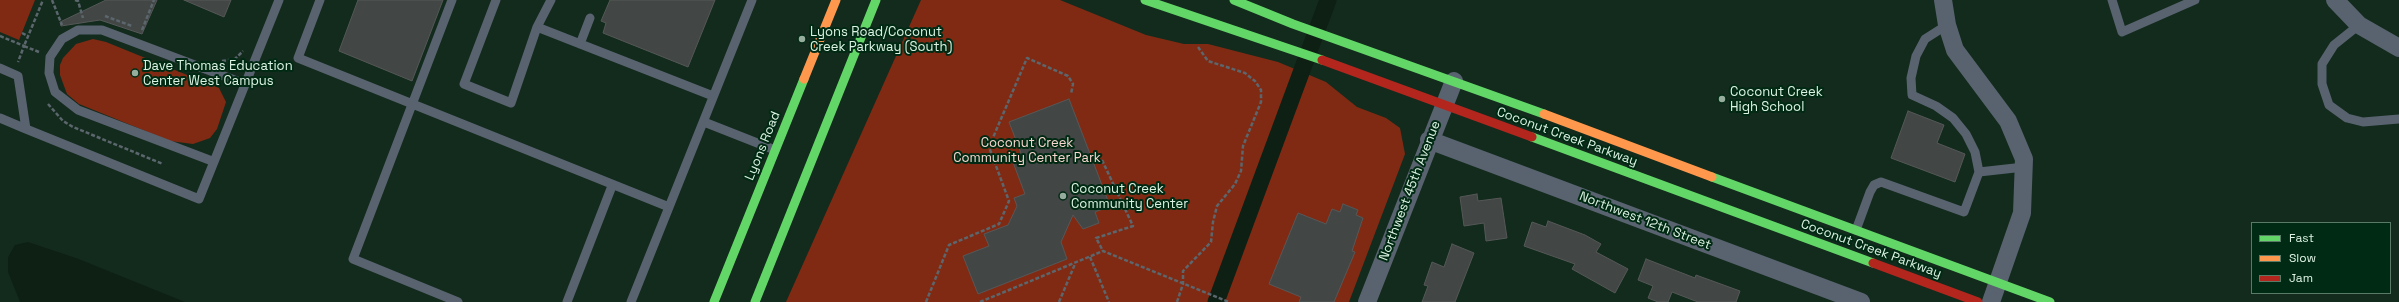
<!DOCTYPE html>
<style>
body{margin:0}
#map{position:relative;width:2399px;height:302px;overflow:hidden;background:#132b1d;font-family:"Space Grotesk",sans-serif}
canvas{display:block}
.legend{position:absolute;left:2251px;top:222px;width:140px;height:72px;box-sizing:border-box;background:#002a13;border:1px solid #587a66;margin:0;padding:5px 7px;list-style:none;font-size:12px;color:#ddf3e3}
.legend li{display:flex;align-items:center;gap:8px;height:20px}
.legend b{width:20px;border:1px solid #587a66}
</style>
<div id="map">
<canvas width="2399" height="302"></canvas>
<ul class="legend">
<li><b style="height:5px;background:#63d668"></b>Fast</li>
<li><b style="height:5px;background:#ff974d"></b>Slow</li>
<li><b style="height:5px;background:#b3261e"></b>Jam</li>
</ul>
</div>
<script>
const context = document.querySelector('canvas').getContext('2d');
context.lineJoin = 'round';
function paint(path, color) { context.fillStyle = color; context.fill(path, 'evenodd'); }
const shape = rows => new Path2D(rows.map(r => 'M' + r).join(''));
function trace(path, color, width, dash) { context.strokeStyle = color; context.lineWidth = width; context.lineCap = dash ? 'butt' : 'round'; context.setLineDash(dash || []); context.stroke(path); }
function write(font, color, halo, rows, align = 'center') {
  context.font = font + ' "Space Grotesk",sans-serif'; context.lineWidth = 4; context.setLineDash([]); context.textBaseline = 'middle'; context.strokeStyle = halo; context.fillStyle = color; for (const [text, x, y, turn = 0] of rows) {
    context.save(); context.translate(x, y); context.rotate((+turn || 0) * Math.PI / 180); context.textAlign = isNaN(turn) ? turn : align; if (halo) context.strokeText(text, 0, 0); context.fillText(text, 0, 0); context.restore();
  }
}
const green = shape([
 [0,0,35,0,19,40,0,32],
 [921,0,1060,0,1146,35,1184,44,1208,44,1278,62,1326,82,1357,107,1386,118,1400,128,1405,154,1349,302,786,302],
 [93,39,106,42,219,88,226,102,217,129,210,138,193,144,170,141,79,104,67,94,60,75,60,65,63,58,76,44]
]);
const water = shape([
 [28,242,76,258,185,302,20,302,8,272,8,257,15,245]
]);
const canal = shape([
 [1216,302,1328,0]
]);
const building = shape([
 [106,0,157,0,142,34,100,20,61,26,60,22,106,0],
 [184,0,231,0,224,17,184,0],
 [358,0,443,0,412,81,339,51,358,0],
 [610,0,715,0,688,67,603,33,606,23,601,21,610,0],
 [1069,99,1110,206,1095,212,1099,223,1083,229,1073,215,1061,242,1067,259,978,294,963,256,989,246,984,234,1008,225,1017,206,1014,198,1025,194,1011,157,1021,153,1009,122,1069,99],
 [1908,111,1944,125,1937,143,1965,154,1955,182,1891,158,1908,111],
 [1477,194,1478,201,1501,198,1507,238,1486,241,1484,223,1464,226,1460,197,1477,194],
 [1343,204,1358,210,1356,215,1363,218,1352,251,1355,252,1334,302,1299,302,1301,297,1269,284,1298,213,1326,224,1332,209,1340,212,1343,204],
 [1548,221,1585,235,1601,244,1596,252,1628,269,1615,293,1572,269,1575,264,1524,246,1532,222,1546,227,1548,221],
 [1452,244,1474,253,1455,302,1422,302,1428,286,1424,285,1432,262,1444,267,1452,244],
 [1646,259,1695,278,1696,275,1740,291,1736,302,1698,302,1672,292,1668,302,1658,302,1648,298,1653,286,1638,280,1646,259]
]);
const path = shape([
 [52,0,62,25],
 [75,0,78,1,83,18],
 [105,16,132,26],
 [142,30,154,0],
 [22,33,28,36],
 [0,36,24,46,18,62],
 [39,52,24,46,43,0],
 [222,61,235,59,243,51],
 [48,104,63,121,73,127,163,164],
 [1102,160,1133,226,1096,238,1103,251],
 [1090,257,1109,302],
 [926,302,949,245,999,224,1009,201,989,147,1027,58,1068,76,1073,84,1071,94],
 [980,302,1103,251,1229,302],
 [1059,302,1075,264],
 [1177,302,1183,284,1183,271,1211,242,1213,222,1217,206,1235,184,1241,171,1243,146,1261,102,1261,90,1255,81,1245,73,1208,61,1198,47]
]);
const lane = shape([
 [320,0,298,58,669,207],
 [452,0,353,259,458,302],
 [496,0,464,84,511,103,537,27],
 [551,0,537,27,713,96],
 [2112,0,2122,32,2195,0],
 [1947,25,1925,39,1916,56,1911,78,1912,95,1936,106,1953,118,1966,134,1975,152,1979,172],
 [2359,25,2334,45,2322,64,2322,84,2329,105,2347,118,2363,122,2399,119],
 [580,44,590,18],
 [0,68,18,76,26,129,199,199,279,0],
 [0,118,26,129],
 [704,122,775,150],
 [212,161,78,110,55,92,49,73,50,57,62,39,78,30,102,30,245,84],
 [1856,230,1870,192,1874,185,1881,182,1964,212,1979,172,2024,167],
 [567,302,612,186],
 [631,302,752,0]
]);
const street = shape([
 [1943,0,1947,25,1955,50,2008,121,2024,159,2022,213,1991,302],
 [2335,0,2359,25,2399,48],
 [1429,140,1861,302],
 [1367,302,1454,81]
]);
const fast = shape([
 [1145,0,1322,60],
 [1234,0,1293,24,1544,114],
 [1532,137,1873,263],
 [1712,177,2050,302],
 [714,302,804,79],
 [755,302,876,0]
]);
const slow = shape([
 [804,79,836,0],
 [1544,114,1712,177]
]);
const jam = shape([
 [1322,60,1532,137],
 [1873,263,1978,302]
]);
const markers = [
 [802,39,4,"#96ad9e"],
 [135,73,4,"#96ad9e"],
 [1722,99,4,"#96ad9e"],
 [1063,196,4,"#96ad9e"]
];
const poiNames = [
 ["Lyons Road/Coconut",810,32],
 ["Creek Parkway (South)",810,47],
 ["Dave Thomas Education",143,66],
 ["Center West Campus",143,81],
 ["Coconut Creek",1730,92],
 ["High School",1730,107],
 ["Coconut Creek",1071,189],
 ["Community Center",1071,204]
];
const streetNames = [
 ["Coconut Creek Parkway",1567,137,20],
 ["Lyons Road",763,146,-68],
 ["Northwest 45th Avenue",1410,191,-69],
 ["Northwest 12th Street",1645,221,21],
 ["Coconut Creek Parkway",1871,249,20]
];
const parkNames = [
 ["Coconut Creek",1027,143],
 ["Community Center Park",1027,158]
];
paint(green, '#812a13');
paint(water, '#0e2014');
trace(canal, '#0e2014', 17);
paint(building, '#424645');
trace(building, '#555858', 1);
trace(path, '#5b666d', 2.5, [4, 2]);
trace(lane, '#596370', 9);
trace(street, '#596370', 18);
trace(fast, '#63d668', 9);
trace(slow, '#ff974d', 9);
trace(jam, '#b3261e', 9);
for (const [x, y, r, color] of markers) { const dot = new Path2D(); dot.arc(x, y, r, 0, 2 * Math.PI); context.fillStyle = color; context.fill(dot); trace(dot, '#002a13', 1.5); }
write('13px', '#ddf3e3', '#002a13', poiNames, 'left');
write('13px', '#ddf3e3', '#002a13', streetNames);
write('13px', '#f9d7cf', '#002a13', parkNames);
</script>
